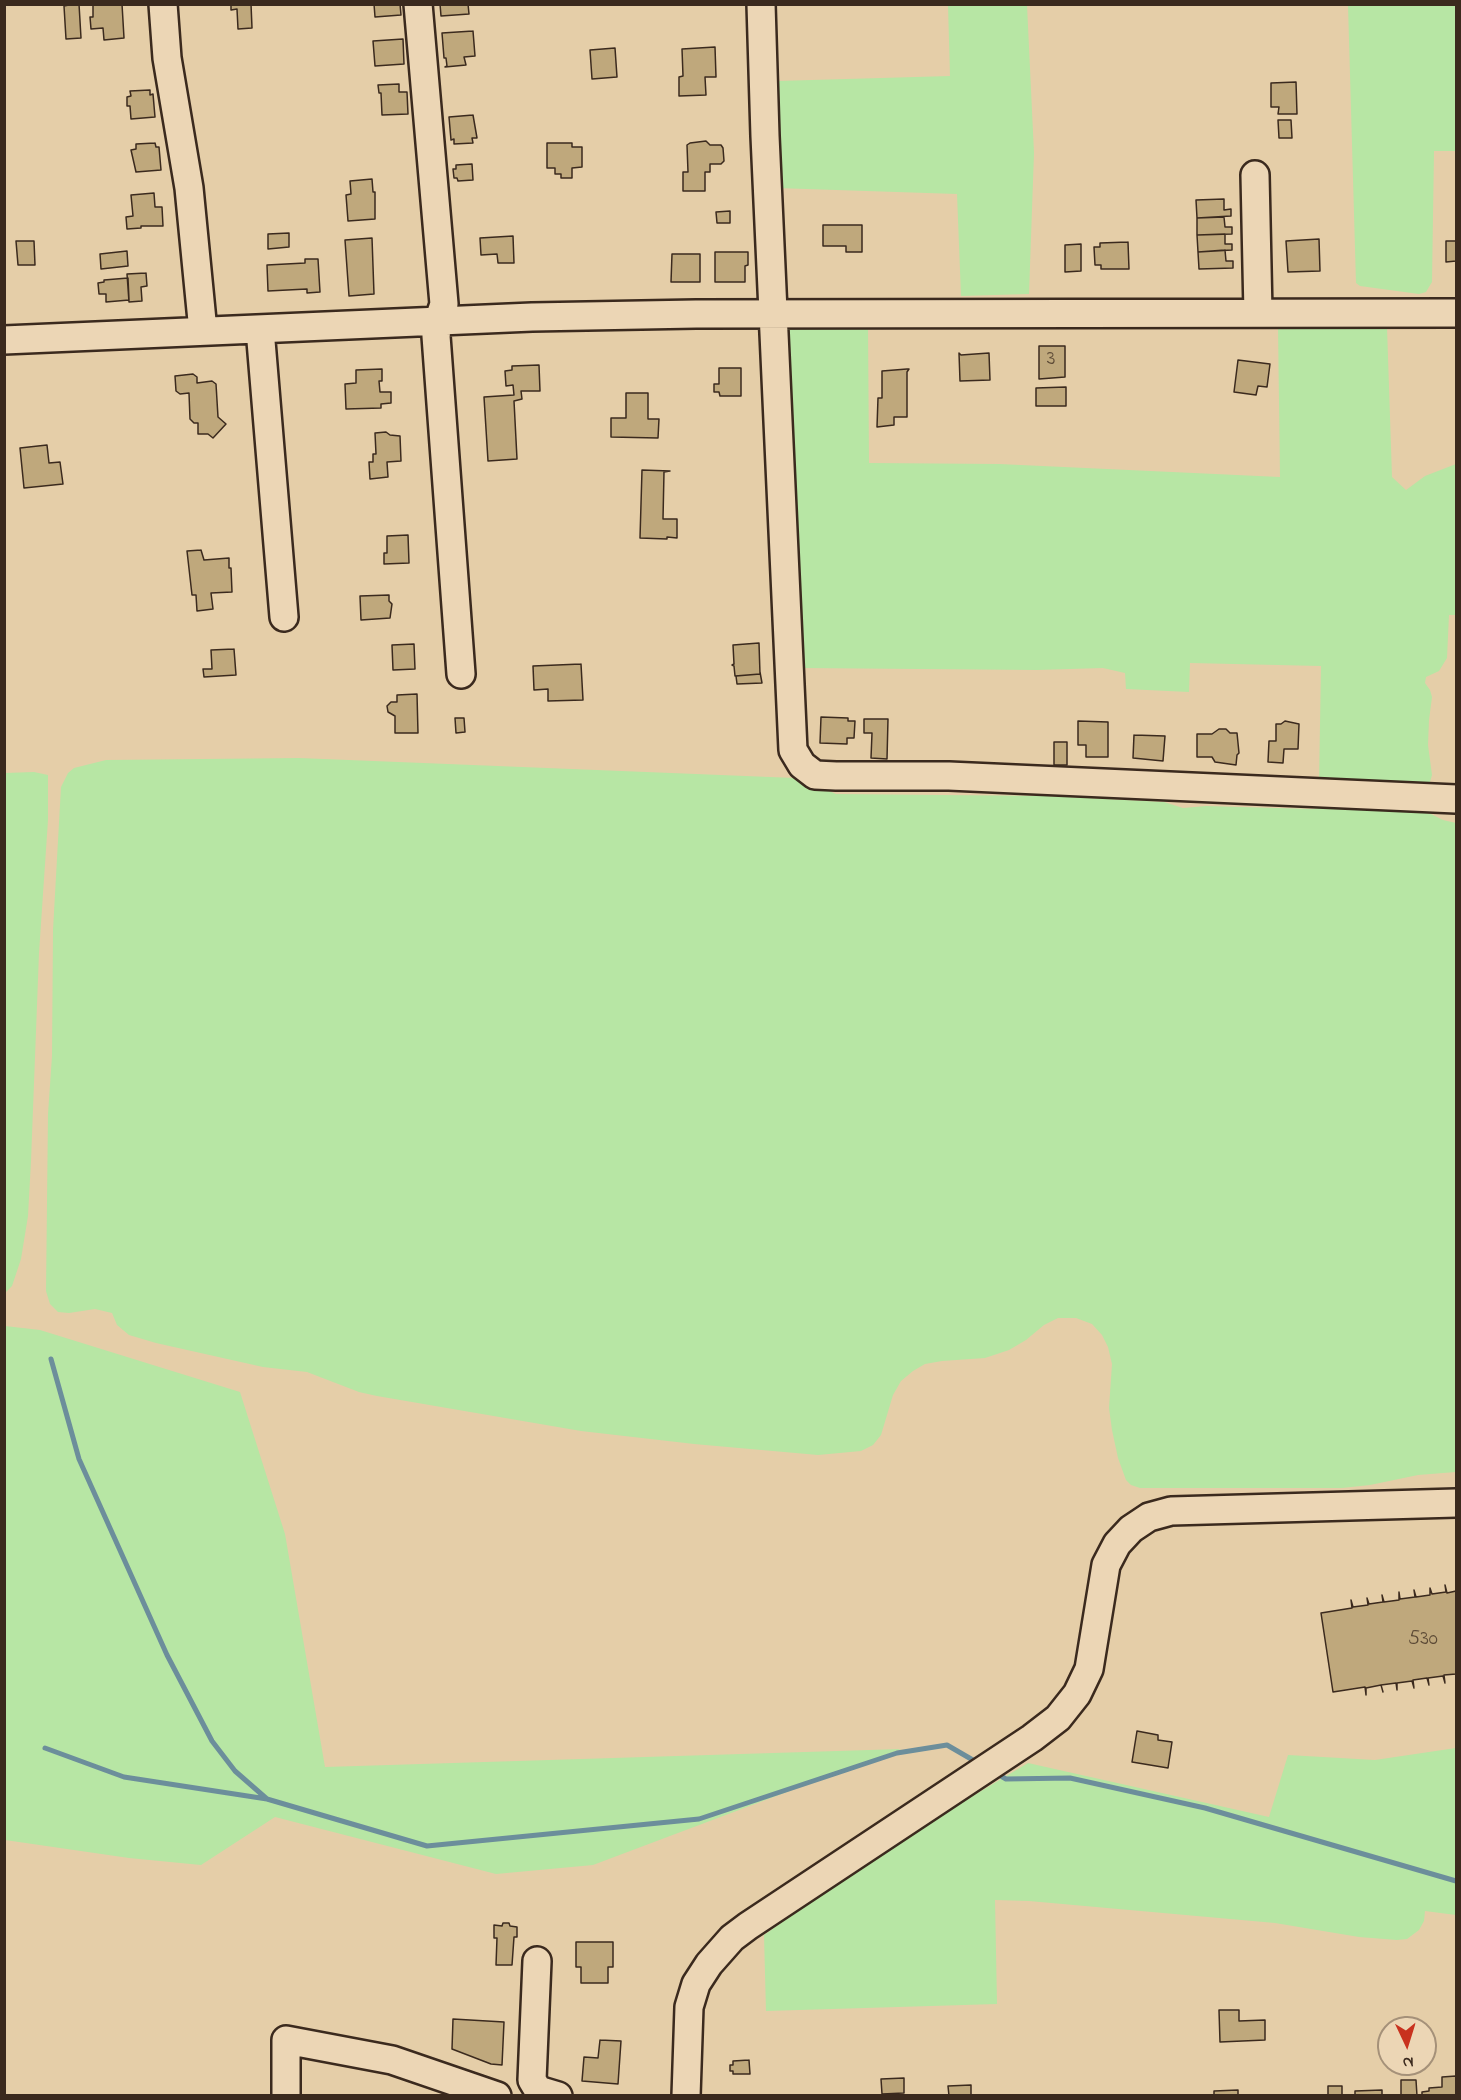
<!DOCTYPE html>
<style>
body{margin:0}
#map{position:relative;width:1461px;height:2100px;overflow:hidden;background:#e5cea8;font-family:"Indie Flower",sans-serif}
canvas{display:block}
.frame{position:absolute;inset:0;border:6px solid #3b2a1e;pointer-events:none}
.north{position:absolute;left:1377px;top:2016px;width:60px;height:60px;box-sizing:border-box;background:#ecd6b5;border:2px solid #a59179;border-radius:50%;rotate:176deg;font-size:16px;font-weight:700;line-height:24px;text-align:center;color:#3b2a1e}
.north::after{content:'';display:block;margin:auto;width:21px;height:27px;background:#c8321e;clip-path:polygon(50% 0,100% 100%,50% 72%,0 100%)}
</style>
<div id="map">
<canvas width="1461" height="2100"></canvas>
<div class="frame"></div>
<div class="north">N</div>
</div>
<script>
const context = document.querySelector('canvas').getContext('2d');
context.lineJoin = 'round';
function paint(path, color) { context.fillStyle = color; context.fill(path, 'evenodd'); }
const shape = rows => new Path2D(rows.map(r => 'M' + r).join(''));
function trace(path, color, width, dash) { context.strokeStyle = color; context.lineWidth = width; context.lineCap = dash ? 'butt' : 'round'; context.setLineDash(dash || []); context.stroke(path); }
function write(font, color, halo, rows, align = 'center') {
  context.font = font + ' "Indie Flower",sans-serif'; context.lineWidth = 5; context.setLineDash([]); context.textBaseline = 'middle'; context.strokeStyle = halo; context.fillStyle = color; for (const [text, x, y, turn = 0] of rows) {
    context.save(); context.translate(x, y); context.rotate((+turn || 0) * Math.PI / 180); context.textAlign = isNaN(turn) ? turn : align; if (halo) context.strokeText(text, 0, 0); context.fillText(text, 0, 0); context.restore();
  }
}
const green = shape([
 [948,5,1027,5,1034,153,1029,294,961,296,957,194,776,188,778,149,777,81,950,76],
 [1348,5,1456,5,1456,151,1434,151,1432,282,1426,292,1419,294,1360,286,1356,283],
 [787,326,868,326,869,463,999,464,1280,477,1278,326,1387,327,1392,477,1406,490,1425,476,1456,464,1456,615,1449,615,1447,658,1439,671,1426,677,1425,683,1430,690,1432,697,1429,720,1428,745,1432,775,1430,782,1423,784,1333,781,1319,783,1321,666,1190,663,1189,692,1126,689,1125,673,1103,668,1037,670,801,668,784,336],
 [299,758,795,778,805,780,836,794,1048,796,1164,802,1183,808,1206,806,1312,809,1332,806,1377,808,1419,811,1431,814,1443,820,1456,823,1456,1472,1418,1475,1370,1485,1342,1488,1140,1488,1131,1485,1126,1480,1118,1458,1112,1430,1109,1408,1112,1364,1108,1347,1102,1335,1092,1324,1076,1318,1058,1318,1044,1325,1026,1340,1009,1350,985,1358,942,1361,925,1364,913,1371,901,1381,893,1395,881,1435,873,1445,861,1451,818,1455,694,1444,581,1431,377,1396,359,1392,307,1372,263,1367,156,1343,129,1335,117,1325,112,1313,95,1309,69,1313,58,1312,50,1304,46,1291,48,1114,52,1056,53,930,61,787,68,773,74,768,106,760],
 [34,772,48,775,48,820,39,953,31,1161,28,1216,21,1259,12,1286,5,1293,5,773],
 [5,1326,40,1330,240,1392,285,1534,325,1767,901,1749,593,1865,496,1874,275,1817,201,1865,129,1858,5,1840],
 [1456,1748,1456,1915,1425,1911,1424,1921,1419,1930,1407,1939,1397,1940,1359,1937,1275,1923,1029,1901,995,1900,997,2004,766,2011,764,1935,889,1846,1028,1763,1269,1817,1288,1755,1375,1760]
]);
const stream = shape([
 [51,1359,79,1459,167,1655,212,1741,235,1771,267,1799,427,1846,699,1819,897,1753,947,1745,978,1763],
 [45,1748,124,1777,267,1799],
 [994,1772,1006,1779,1070,1778,1205,1808,1456,1881]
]);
const building = shape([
 [74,4,79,4,81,38,66,39,64,6,74,4],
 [93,4,122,4,124,38,104,40,103,28,91,29,90,17,93,17,93,4],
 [231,4,251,4,252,28,238,29,237,9,231,10,231,4],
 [374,4,400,4,401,15,375,17,374,4],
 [440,4,468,4,469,14,441,16,440,4],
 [473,31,475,56,464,57,466,65,445,67,447,66,446,58,444,58,442,33,473,31],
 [403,39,404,64,375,66,373,41,403,39],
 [715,47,716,77,705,77,706,95,679,96,679,77,683,76,682,49,715,47],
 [615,48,617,77,592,79,590,50,615,48],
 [1296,82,1297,114,1278,114,1279,107,1271,107,1271,83,1296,82],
 [399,84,399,92,407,92,408,114,382,115,381,93,379,93,378,85,399,84],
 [150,90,150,95,153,94,155,117,131,119,130,106,127,106,127,97,131,96,130,91,150,90],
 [473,115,477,138,472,138,473,143,454,144,454,139,451,140,449,117,473,115],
 [1278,120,1291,120,1292,138,1279,138,1278,120],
 [706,141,710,145,721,145,723,148,724,161,721,164,710,164,710,172,705,172,705,191,683,191,683,172,688,172,687,145,690,143,706,141],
 [155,143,156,147,159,147,161,170,136,172,131,150,136,149,136,144,155,143],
 [547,143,572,143,572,147,582,147,582,167,572,168,572,178,561,178,561,174,555,174,555,168,547,168,547,143],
 [472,164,473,180,458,181,457,178,454,178,453,169,456,169,456,165,472,164],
 [372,179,373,192,375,192,375,219,348,221,346,195,351,194,350,181,372,179],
 [154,193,155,207,162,207,163,226,141,226,141,228,127,229,126,217,133,216,131,195,154,193],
 [1224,199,1224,210,1231,209,1231,216,1197,218,1196,200,1224,199],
 [730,211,730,223,717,223,716,212,730,211],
 [1224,217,1225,227,1232,227,1232,234,1197,235,1197,218,1224,217],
 [823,225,862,225,862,252,846,252,846,246,823,246,823,225],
 [289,233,289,247,268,249,268,234,289,233],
 [1225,234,1225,244,1232,244,1232,250,1198,252,1197,235,1225,234],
 [513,236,514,263,498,263,497,254,481,255,480,238,513,236],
 [372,238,374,294,349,296,345,240,372,238],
 [1319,239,1320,271,1288,272,1286,241,1319,239],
 [16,241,34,241,35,265,18,265,16,241],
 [1446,241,1456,241,1456,261,1446,262,1446,241],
 [1128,242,1129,269,1101,269,1101,265,1095,265,1094,247,1100,247,1100,243,1128,242],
 [1081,244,1081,271,1065,272,1065,245,1081,244],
 [1225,250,1226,261,1233,261,1233,268,1199,269,1198,252,1225,250],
 [127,251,128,266,101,269,100,254,127,251],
 [715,252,748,252,748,265,745,266,745,282,715,282,715,252],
 [672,254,700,254,700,282,671,282,672,254],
 [305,259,318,259,320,292,307,293,307,289,268,291,267,265,305,263,305,259],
 [146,273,147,286,141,287,142,301,129,302,127,274,146,273],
 [128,278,129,300,106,302,106,294,99,294,98,283,104,282,104,280,128,278],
 [1039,346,1065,346,1065,377,1039,379,1039,346],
 [959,353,961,355,989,353,990,380,960,381,959,353],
 [1238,360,1270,364,1267,387,1258,386,1256,395,1234,392,1238,360],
 [539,365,540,391,521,391,522,399,514,401,517,459,488,461,484,397,514,395,513,385,506,386,505,371,512,370,512,366,539,365],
 [719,368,741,368,741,396,720,396,719,392,714,392,714,384,719,384,719,368],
 [382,369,382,381,379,381,380,392,391,392,391,403,381,404,381,408,346,409,345,384,356,383,356,370,382,369],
 [907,369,909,369,907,372,907,417,894,417,894,425,877,427,878,398,882,398,882,371,907,369],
 [193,374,197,377,197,383,212,381,216,384,218,417,226,424,213,438,208,434,198,434,198,423,194,423,190,419,189,393,180,394,176,391,175,376,193,374],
 [1066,387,1066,406,1036,406,1036,388,1066,387],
 [626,393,648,393,648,419,659,419,658,438,611,437,611,418,626,418,626,393],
 [386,432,390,435,400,436,401,461,387,462,388,477,370,479,369,462,373,462,373,454,376,454,375,433,386,432],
 [47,445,49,463,60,462,63,484,24,488,20,448,47,445],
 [642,470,670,471,664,472,663,519,677,519,677,538,667,537,667,539,640,538,642,470],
 [408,535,409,563,384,564,384,553,387,553,387,536,408,535],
 [201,550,204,560,229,558,229,568,231,568,232,592,211,593,213,609,197,611,196,595,192,595,187,551,201,550],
 [389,595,389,601,392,604,390,618,361,620,360,596,389,595],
 [759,643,760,674,735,676,734,666,732,665,734,664,733,645,759,643],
 [414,644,415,669,393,670,392,645,414,644],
 [234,649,236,675,204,677,203,669,212,669,211,650,234,649],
 [581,664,583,700,548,701,548,689,534,690,533,666,581,664],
 [760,672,762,683,737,684,736,676,760,674,760,672],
 [417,694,418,733,395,733,395,716,388,712,387,706,391,702,397,702,397,695,417,694],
 [821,717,848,718,848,721,855,721,854,738,847,738,847,744,820,743,821,717],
 [455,718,464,718,465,732,456,733,455,718],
 [864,719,888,719,887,759,871,758,872,733,864,733,864,719],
 [1078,721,1108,722,1108,757,1086,757,1086,745,1078,745,1078,721],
 [1285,721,1299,724,1298,749,1284,749,1283,763,1268,762,1269,741,1276,741,1276,724,1281,724,1285,721],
 [1219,729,1226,729,1230,733,1237,733,1239,753,1237,755,1236,765,1215,762,1212,757,1197,757,1197,734,1212,734,1219,729],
 [1134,735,1165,736,1163,761,1133,758,1134,735],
 [1054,742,1067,742,1067,765,1054,765,1054,742],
 [1445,1585,1447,1593,1456,1591,1456,1674,1444,1675,1445,1683,1443,1676,1428,1678,1429,1685,1427,1678,1413,1680,1414,1688,1412,1681,1397,1683,1397,1690,1396,1683,1381,1685,1383,1692,1381,1685,1366,1688,1366,1695,1365,1687,1333,1692,1321,1613,1352,1608,1351,1600,1353,1607,1368,1605,1367,1598,1369,1604,1383,1602,1382,1595,1384,1602,1399,1600,1399,1592,1400,1599,1415,1597,1414,1590,1416,1597,1430,1595,1430,1588,1432,1594,1446,1592,1445,1585],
 [1137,1731,1158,1735,1158,1740,1172,1742,1168,1768,1132,1762,1137,1731],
 [503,1923,509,1923,510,1926,517,1927,517,1937,514,1937,512,1965,496,1965,497,1938,494,1938,494,1925,502,1926,503,1923],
 [576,1942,613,1942,613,1967,608,1967,608,1983,581,1983,581,1967,576,1967,576,1942],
 [1219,2010,1239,2010,1239,2021,1265,2020,1265,2040,1220,2042,1219,2010],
 [453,2019,504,2022,502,2065,491,2064,452,2049,453,2019],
 [600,2040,621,2041,618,2084,582,2081,584,2057,598,2058,600,2040],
 [749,2060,750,2074,733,2074,733,2071,730,2071,730,2065,733,2065,733,2061,749,2060],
 [1456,2076,1456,2096,1422,2096,1422,2092,1429,2091,1429,2088,1442,2087,1442,2077,1456,2076],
 [904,2078,904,2093,882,2094,881,2079,904,2078],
 [1401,2080,1416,2080,1417,2096,1401,2096,1401,2080],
 [971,2085,971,2096,949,2096,948,2086,971,2085],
 [1328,2086,1342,2086,1342,2096,1328,2096,1328,2086],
 [1238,2090,1238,2096,1214,2096,1214,2091,1238,2090],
 [1382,2090,1382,2096,1355,2096,1355,2091,1382,2090]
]);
const minor = shape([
 [163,4,167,58,189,188,203,331],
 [418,4,444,304,438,322,436,336,461,674],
 [761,4,765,136,793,750,802,765,815,775,836,776,949,776,1456,799],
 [1255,175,1258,313],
 [260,329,284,617],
 [4,340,532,317,696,314,1456,313],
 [537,1961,532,2080,538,2090,558,2096],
 [286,2096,286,2040,392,2060,497,2096],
 [686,2096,689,2007,696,1984,709,1964,732,1938,748,1926,1032,1738,1058,1718,1077,1694,1089,1669,1106,1565,1117,1544,1131,1529,1149,1517,1171,1511,1456,1503]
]);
const numberNames = [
 ["3",1051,361],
 ["530",1423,1641]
];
paint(green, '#b7e6a4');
trace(stream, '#6c8e9b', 5);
paint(building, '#bfa87c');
trace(building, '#3b2a1e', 1.5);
trace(minor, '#3b2a1e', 32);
trace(minor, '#ecd6b5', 27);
write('21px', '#5c4a36', null, numberNames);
</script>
